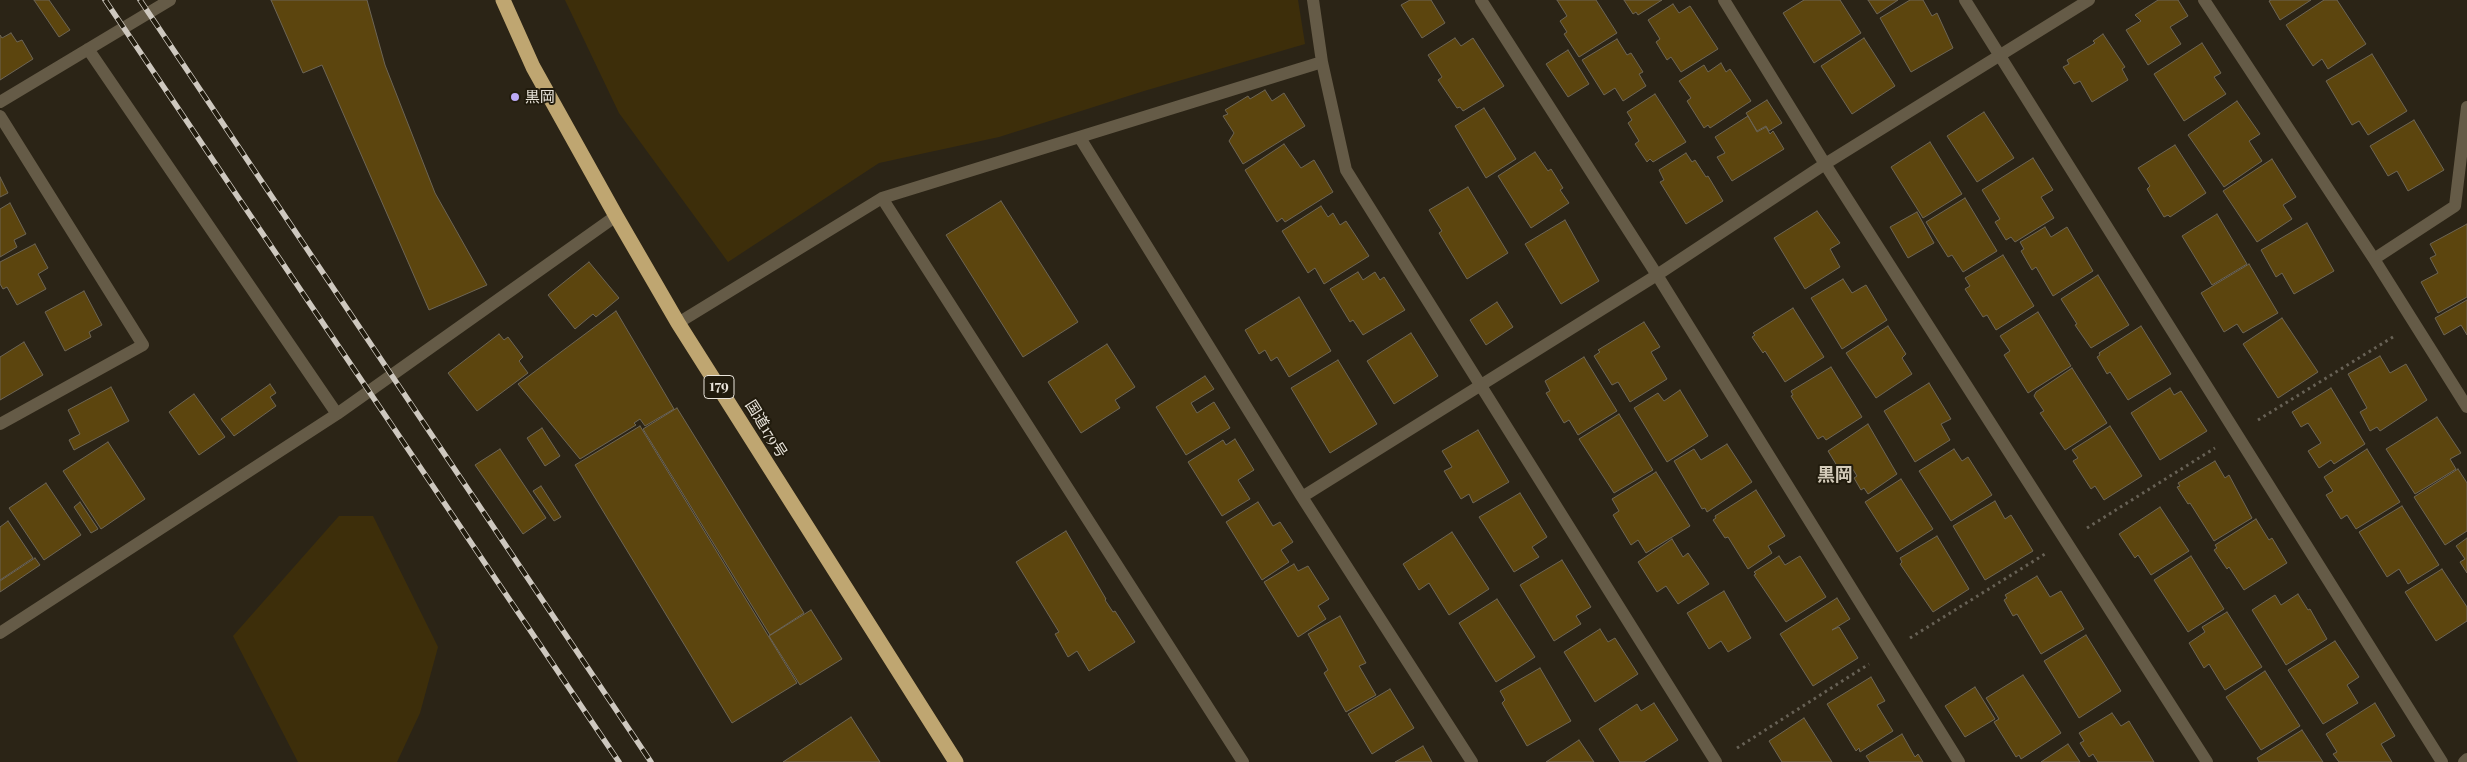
<!DOCTYPE html>
<meta charset="utf-8">
<style>
body{margin:0}
canvas{display:block;background:#2b2416}
</style>
<canvas width="2467" height="762"></canvas>
<script>
const context = document.querySelector('canvas').getContext('2d');
context.lineJoin = 'round';
function paint(path, color) { context.fillStyle = color; context.fill(path, 'evenodd'); }
const shape = rows => new Path2D(rows.map(r => 'M' + r).join(''));
function trace(path, color, width, dash) { context.strokeStyle = color; context.lineWidth = width; context.lineCap = dash ? 'butt' : 'round'; context.setLineDash(dash || []); context.stroke(path); }
function write(font, color, halo, rows, align = 'center') {
  context.font = font + ' "Playfair Display","Noto Sans JP",serif'; context.lineWidth = 4; context.setLineDash([]); context.textBaseline = 'middle'; context.strokeStyle = halo; context.fillStyle = color; for (const [text, x, y, turn = 0] of rows) {
    context.save(); context.translate(x, y); context.rotate((+turn || 0) * Math.PI / 180); context.textAlign = isNaN(turn) ? turn : align; if (halo) context.strokeText(text, 0, 0); context.fillText(text, 0, 0); context.restore();
  }
}
const green = shape([
 [565,0,1298,0,1305,44,1144,91,999,137,879,163,728,262,619,113],
 [339,516,373,516,438,647,420,713,397,762,298,762,233,636]
]);
const building = shape([
 [34,0,49,0,70,30,59,37,34,0],
 [271,0,367,0,385,65,435,193,487,285,429,310,322,65,303,73,271,0],
 [1410,0,1431,0,1445,23,1422,38,1401,5,1410,0],
 [1557,0,1596,0,1617,33,1579,57,1564,34,1567,32,1560,21,1567,16,1557,0],
 [1624,0,1662,0,1638,15,1636,12,1633,14,1624,0],
 [1804,0,1840,0,1861,33,1814,63,1783,13,1804,0],
 [1868,0,1898,0,1877,14,1868,0],
 [1910,0,1923,0,1932,16,1937,13,1953,48,1911,72,1880,18,1910,0],
 [2158,0,2178,0,2188,16,2170,27,2181,44,2148,65,2126,30,2141,21,2135,15,2158,0],
 [2271,0,2311,0,2280,20,2269,1,2271,0],
 [2324,0,2337,0,2366,44,2328,69,2322,59,2313,66,2286,25,2324,0],
 [1673,4,1679,13,1690,6,1718,49,1681,72,1671,57,1667,60,1656,42,1660,39,1648,20,1673,4],
 [11,33,17,42,22,40,33,59,0,80,0,35,2,38,11,33],
 [2103,34,2125,67,2122,69,2128,80,2092,102,2080,81,2074,84,2063,67,2069,64,2067,60,2095,43,2093,41,2103,34],
 [1455,38,1461,46,1473,38,1504,86,1463,111,1460,107,1457,108,1438,80,1442,77,1428,55,1455,38],
 [1864,38,1895,86,1852,114,1821,66,1864,38],
 [1617,39,1627,55,1631,53,1643,72,1639,74,1646,86,1623,101,1615,88,1604,95,1582,60,1617,39],
 [2202,43,2221,73,2214,77,2226,94,2184,121,2154,74,2202,43],
 [1568,50,1589,84,1568,97,1546,64,1568,50],
 [2372,54,2407,111,2368,135,2359,121,2352,125,2326,81,2372,54],
 [1721,63,1726,72,1730,69,1751,101,1710,128,1708,125,1704,128,1687,101,1691,98,1679,81,1704,65,1708,72,1721,63],
 [1265,90,1272,101,1284,93,1305,126,1243,164,1229,141,1234,133,1223,116,1228,114,1225,110,1248,96,1250,99,1265,90],
 [1655,94,1686,142,1653,162,1650,159,1647,162,1635,144,1639,141,1628,123,1632,120,1627,112,1655,94],
 [1767,100,1782,123,1769,131,1766,126,1757,131,1746,113,1767,100],
 [2237,101,2260,134,2249,141,2262,161,2224,187,2188,135,2237,101],
 [1484,108,1516,159,1486,178,1455,126,1484,108],
 [1984,112,2014,158,1977,182,1947,136,1984,112],
 [1748,116,1757,132,1766,127,1770,134,1773,131,1784,149,1732,181,1717,157,1725,153,1715,137,1748,116],
 [2414,120,2444,170,2408,191,2397,171,2388,176,2370,146,2414,120],
 [1930,142,1962,194,1923,218,1891,167,1930,142],
 [1284,144,1301,168,1314,160,1333,192,1285,222,1282,218,1277,222,1245,170,1284,144],
 [2175,145,2206,193,2170,217,2168,215,2164,217,2147,189,2150,186,2138,168,2175,145],
 [1535,152,1548,171,1551,169,1563,188,1560,190,1569,203,1531,228,1498,176,1535,152],
 [1686,153,1692,162,1695,160,1706,177,1708,176,1723,201,1686,224,1660,182,1664,180,1659,170,1686,153],
 [2033,158,2053,190,2041,197,2054,218,2015,242,2011,237,2006,240,1995,222,2000,219,1982,190,2033,158],
 [2272,159,2296,197,2283,205,2292,219,2257,242,2223,191,2272,159],
 [0,177,8,193,0,197,0,177],
 [1468,187,1508,253,1467,279,1439,233,1442,231,1429,210,1468,187],
 [1965,198,1997,251,1963,272,1952,255,1948,257,1926,222,1965,198],
 [1001,201,1078,322,1023,357,946,235,1001,201],
 [10,203,26,234,14,240,17,247,0,257,0,209,10,203],
 [1321,206,1328,217,1333,213,1340,225,1346,221,1369,256,1324,284,1315,268,1308,273,1282,231,1321,206],
 [1817,211,1840,243,1830,249,1840,267,1805,289,1774,238,1817,211],
 [1917,212,1934,243,1908,258,1890,227,1917,212],
 [2217,214,2247,264,2212,285,2182,236,2217,214],
 [1565,220,1599,281,1561,304,1525,244,1565,220],
 [2307,223,2334,271,2294,294,2282,273,2276,277,2261,250,2307,223],
 [2467,224,2467,297,2438,313,2421,282,2438,273,2430,258,2436,255,2430,244,2467,224],
 [2045,227,2051,237,2067,227,2093,271,2053,296,2036,267,2032,270,2021,251,2024,249,2020,242,2045,227],
 [35,244,48,268,38,274,46,289,17,305,7,287,3,289,0,284,0,262,35,244],
 [2003,255,2034,306,1996,330,1987,315,1983,317,1965,289,1970,286,1965,278,2003,255],
 [589,262,619,298,596,317,593,314,575,329,548,295,589,262],
 [2249,264,2278,313,2243,333,2237,324,2224,332,2201,293,2249,264],
 [1358,272,1363,280,1375,272,1380,280,1384,277,1405,310,1363,335,1353,320,1350,322,1330,289,1358,272],
 [2098,275,2129,325,2091,348,2075,325,2077,324,2061,299,2098,275],
 [1843,279,1852,293,1866,285,1887,320,1842,349,1811,298,1843,279],
 [84,291,102,325,89,332,91,337,65,351,45,312,84,291],
 [1299,297,1331,351,1289,377,1277,357,1271,361,1265,350,1259,354,1245,330,1299,297],
 [2467,300,2467,335,2461,325,2444,335,2435,318,2467,300],
 [1497,302,1513,327,1486,345,1470,320,1497,302],
 [1793,308,1824,357,1785,382,1765,351,1763,353,1752,337,1755,335,1753,333,1793,308],
 [616,311,674,409,645,426,640,419,634,423,636,425,580,459,518,384,616,311],
 [2038,312,2071,366,2028,393,2004,355,2010,351,2000,336,2038,312],
 [2282,318,2318,372,2278,398,2243,344,2282,318],
 [1644,322,1660,347,1651,352,1667,379,1630,402,1618,382,1612,385,1594,356,1600,352,1598,350,1644,322],
 [1888,326,1906,354,1902,358,1912,374,1876,398,1846,353,1888,326],
 [2141,326,2171,374,2128,400,2110,372,2107,374,2097,357,2100,355,2099,353,2141,326],
 [1411,333,1438,376,1394,404,1367,361,1411,333],
 [499,334,504,340,508,337,523,357,519,361,528,373,477,411,448,373,499,334],
 [24,342,43,375,0,400,0,357,24,342],
 [1107,344,1135,387,1115,400,1120,408,1081,433,1048,382,1107,344],
 [2380,356,2390,373,2406,364,2427,400,2380,431,2377,427,2370,431,2360,412,2367,408,2348,374,2380,356],
 [1584,357,1617,411,1578,435,1569,420,1564,423,1546,393,1550,391,1545,381,1584,357],
 [1338,360,1377,424,1330,453,1291,388,1338,360],
 [1831,367,1862,417,1826,440,1823,436,1818,439,1791,396,1793,395,1791,391,1831,367],
 [2072,368,2107,423,2065,450,2040,413,2044,411,2034,396,2036,392,2072,368],
 [1205,376,1214,389,1191,403,1197,413,1214,402,1230,428,1186,455,1156,407,1205,376],
 [1929,383,1951,419,1941,424,1950,440,1915,462,1884,411,1929,383],
 [270,384,276,393,270,397,276,406,234,436,221,419,270,384],
 [111,387,129,421,74,450,69,440,80,434,68,410,111,387],
 [2170,388,2174,395,2181,391,2207,431,2160,460,2131,413,2170,388],
 [2331,388,2365,444,2334,464,2331,460,2319,468,2308,451,2321,443,2308,423,2301,427,2292,412,2331,388],
 [1680,390,1708,436,1667,462,1634,408,1658,393,1664,401,1680,390],
 [194,394,225,437,199,455,169,412,194,394],
 [677,408,804,613,770,635,643,429,677,408],
 [1619,414,1653,470,1614,493,1579,439,1619,414],
 [2437,417,2461,453,2450,459,2456,469,2415,494,2386,449,2437,417],
 [1868,424,1897,474,1868,494,1864,488,1861,490,1854,478,1857,476,1852,468,1842,474,1828,451,1868,424],
 [640,426,797,683,732,723,575,465,640,426],
 [2110,426,2142,476,2104,500,2095,486,2091,489,2073,461,2078,458,2072,450,2110,426],
 [542,428,560,456,545,466,527,438,542,428],
 [1478,430,1509,482,1473,503,1469,494,1461,499,1444,471,1452,467,1442,451,1478,430],
 [1235,439,1254,470,1238,480,1250,499,1222,516,1188,462,1223,440,1226,445,1235,439],
 [108,442,145,499,101,529,63,471,108,442],
 [1727,444,1752,482,1707,512,1705,508,1702,509,1674,461,1694,449,1701,460,1727,444],
 [500,449,546,518,523,534,475,465,500,449],
 [1954,449,1962,461,1968,457,1992,495,1951,521,1919,471,1954,449],
 [2367,449,2400,502,2356,529,2347,515,2341,519,2326,495,2333,491,2324,477,2367,449],
 [2215,461,2225,478,2229,475,2252,518,2214,541,2190,503,2188,504,2177,487,2180,486,2178,483,2215,461],
 [2458,469,2467,483,2467,531,2445,545,2414,497,2458,469],
 [1656,472,1690,526,1646,553,1638,540,1631,545,1613,515,1619,511,1612,499,1656,472],
 [1901,479,1933,529,1897,552,1865,502,1901,479],
 [46,483,81,535,44,560,9,508,46,483],
 [541,486,561,517,554,521,533,491,541,486],
 [1756,490,1785,536,1768,546,1772,553,1748,569,1728,537,1725,538,1713,520,1716,518,1715,516,1756,490],
 [1520,493,1547,537,1532,547,1539,557,1514,572,1479,517,1520,493],
 [1995,501,2005,519,2011,515,2033,551,1985,580,1953,526,1995,501],
 [80,502,98,529,91,533,74,507,80,502],
 [1258,502,1273,526,1280,522,1293,542,1281,550,1289,562,1262,580,1226,522,1258,502],
 [2402,506,2439,565,2408,584,2399,569,2387,577,2359,532,2402,506],
 [2160,507,2189,551,2151,575,2138,555,2135,558,2119,534,2160,507],
 [2256,519,2269,540,2272,538,2287,563,2244,590,2229,567,2227,569,2214,550,2217,548,2215,545,2256,519],
 [8,521,33,558,0,580,0,527,8,521],
 [1066,531,1106,599,1105,600,1113,612,1115,611,1135,642,1089,671,1077,651,1068,657,1055,634,1059,632,1016,562,1066,531],
 [1452,532,1489,589,1449,615,1429,583,1419,590,1403,564,1452,532],
 [1937,536,1969,589,1933,612,1900,564,1902,562,1900,558,1937,536],
 [2467,538,2467,573,2460,562,2465,559,2456,546,2467,538],
 [1672,539,1683,557,1688,553,1709,584,1678,604,1666,586,1657,592,1638,562,1672,539],
 [1779,556,1785,565,1800,556,1826,597,1786,622,1754,575,1756,574,1754,572,1779,556],
 [2191,556,2224,609,2188,632,2154,580,2191,556],
 [35,558,40,565,0,592,0,581,35,558],
 [1562,560,1591,607,1576,616,1581,624,1554,641,1520,585,1562,560],
 [1294,564,1298,571,1308,566,1329,599,1318,606,1326,619,1298,637,1264,582,1294,564],
 [2442,569,2467,607,2467,621,2436,641,2405,592,2442,569],
 [2037,576,2050,597,2061,591,2084,629,2041,654,2017,614,2013,616,2004,600,2007,598,2005,595,2037,576],
 [1724,591,1751,638,1728,652,1721,641,1709,649,1687,613,1724,591],
 [2298,594,2308,610,2310,609,2327,639,2286,665,2252,610,2275,595,2281,605,2298,594],
 [1837,598,1850,619,1832,630,1839,627,1858,658,1813,686,1780,634,1837,598],
 [1497,599,1535,657,1496,682,1459,623,1497,599],
 [811,610,842,659,800,685,769,636,811,610],
 [2227,612,2262,667,2225,690,2209,664,2204,668,2189,643,2205,632,2202,627,2227,612],
 [1340,616,1366,663,1359,666,1376,695,1346,712,1324,673,1328,670,1308,634,1340,616],
 [1600,629,1608,642,1615,638,1638,674,1595,702,1564,652,1600,629],
 [2086,635,2121,691,2079,718,2044,661,2086,635],
 [2335,641,2359,677,2347,685,2358,703,2323,724,2288,670,2335,641],
 [1540,668,1571,721,1527,746,1502,703,1505,700,1500,691,1540,668],
 [2265,671,2300,726,2261,750,2226,697,2265,671],
 [2023,675,2061,733,2021,759,2019,755,2016,757,1994,722,1999,719,1986,698,2023,675],
 [1871,677,1885,701,1877,705,1893,731,1860,752,1859,748,1856,751,1827,704,1871,677],
 [1975,687,1995,719,1965,737,1945,706,1975,687],
 [1390,689,1414,728,1372,754,1348,714,1390,689],
 [1654,703,1678,740,1644,762,1620,762,1599,729,1637,704,1641,711,1654,703],
 [2375,703,2395,736,2381,744,2392,762,2339,762,2333,754,2337,752,2326,734,2375,703],
 [2112,713,2121,726,2129,721,2154,762,2098,762,2093,754,2089,757,2080,743,2084,741,2079,733,2112,713],
 [851,717,880,762,783,762,851,717],
 [1804,718,1832,762,1782,762,1769,741,1804,718],
 [2302,730,2323,762,2259,762,2257,758,2302,730],
 [1902,734,1915,757,1918,754,1923,762,1870,762,1866,756,1902,734],
 [1579,740,1594,762,1546,762,1579,740],
 [2068,744,2080,762,2041,762,2068,744],
 [1423,746,1432,762,1395,762,1423,746]
]);
const path = shape([
 [2258,420,2393,337],
 [2087,528,2215,448],
 [1910,638,2045,554],
 [1737,748,1869,664]
]);
const street = shape([
 [1313,0,1322,62,1346,170,1716,762],
 [1481,0,1657,275,1959,762],
 [1724,0,1825,164,2207,762],
 [1965,0,2442,762],
 [2204,0,2374,259,2467,407],
 [88,49,337,414],
 [0,102,170,0],
 [0,116,143,345,0,424],
 [1080,138,1302,497,1472,762],
 [882,198,1243,762],
 [2374,259,2455,206,2467,107],
 [678,323,882,198,1322,62],
 [1302,497,1657,275,1825,164,2089,0],
 [0,633,337,414,616,216],
 [2464,762,2467,759]
]);
const highway = shape([
 [503,0,533,67,616,216,678,323,956,762]
]);
const rail = shape([
 [105,0,619,762],
 [140,0,651,762]
]);
const markers = [
 [515,97,5,"#bcaaf6"]
];
const shields = [
 [719,387,30]
];
const shieldNames = [
 ["179",719,387]
];
const poiNames = [
 ["黒岡",525,97]
];
const streetNames = [
 ["国道179号",766,429,58]
];
const quarterNames = [
 ["黒岡",1835,475]
];
paint(green, '#3d2e0a');
paint(building, '#5c450e');
trace(building, '#6d6555', 1);
trace(path, '#686256', 3, [2.5, 4]);
trace(street, '#655b47', 12);
trace(highway, '#bfa671', 15);
trace(rail, '#cec8bf', 5.5);
trace(rail, '#211b0d', 4, [11]);
for (const [x, y, r, color] of markers) { const dot = new Path2D(); dot.arc(x, y, r, 0, 2 * Math.PI); context.fillStyle = color; context.fill(dot); trace(dot, '#211b0d', 2); }
for (const [x, y, w] of shields) { const box = new Path2D(); box.roundRect(x - w / 2, y - 11.5, w, 23, 4); context.fillStyle = '#211b0d'; context.fill(box); trace(box, '#eae5dc', 1); }
write('bold 14px', '#eae5dc', null, shieldNames);
write('15px', '#eae5dc', '#211b0d', poiNames, 'left');
write('15px', '#eae5dc', '#211b0d', streetNames);
write('bold 18px', '#d4cbba', '#211b0d', quarterNames);
</script>
